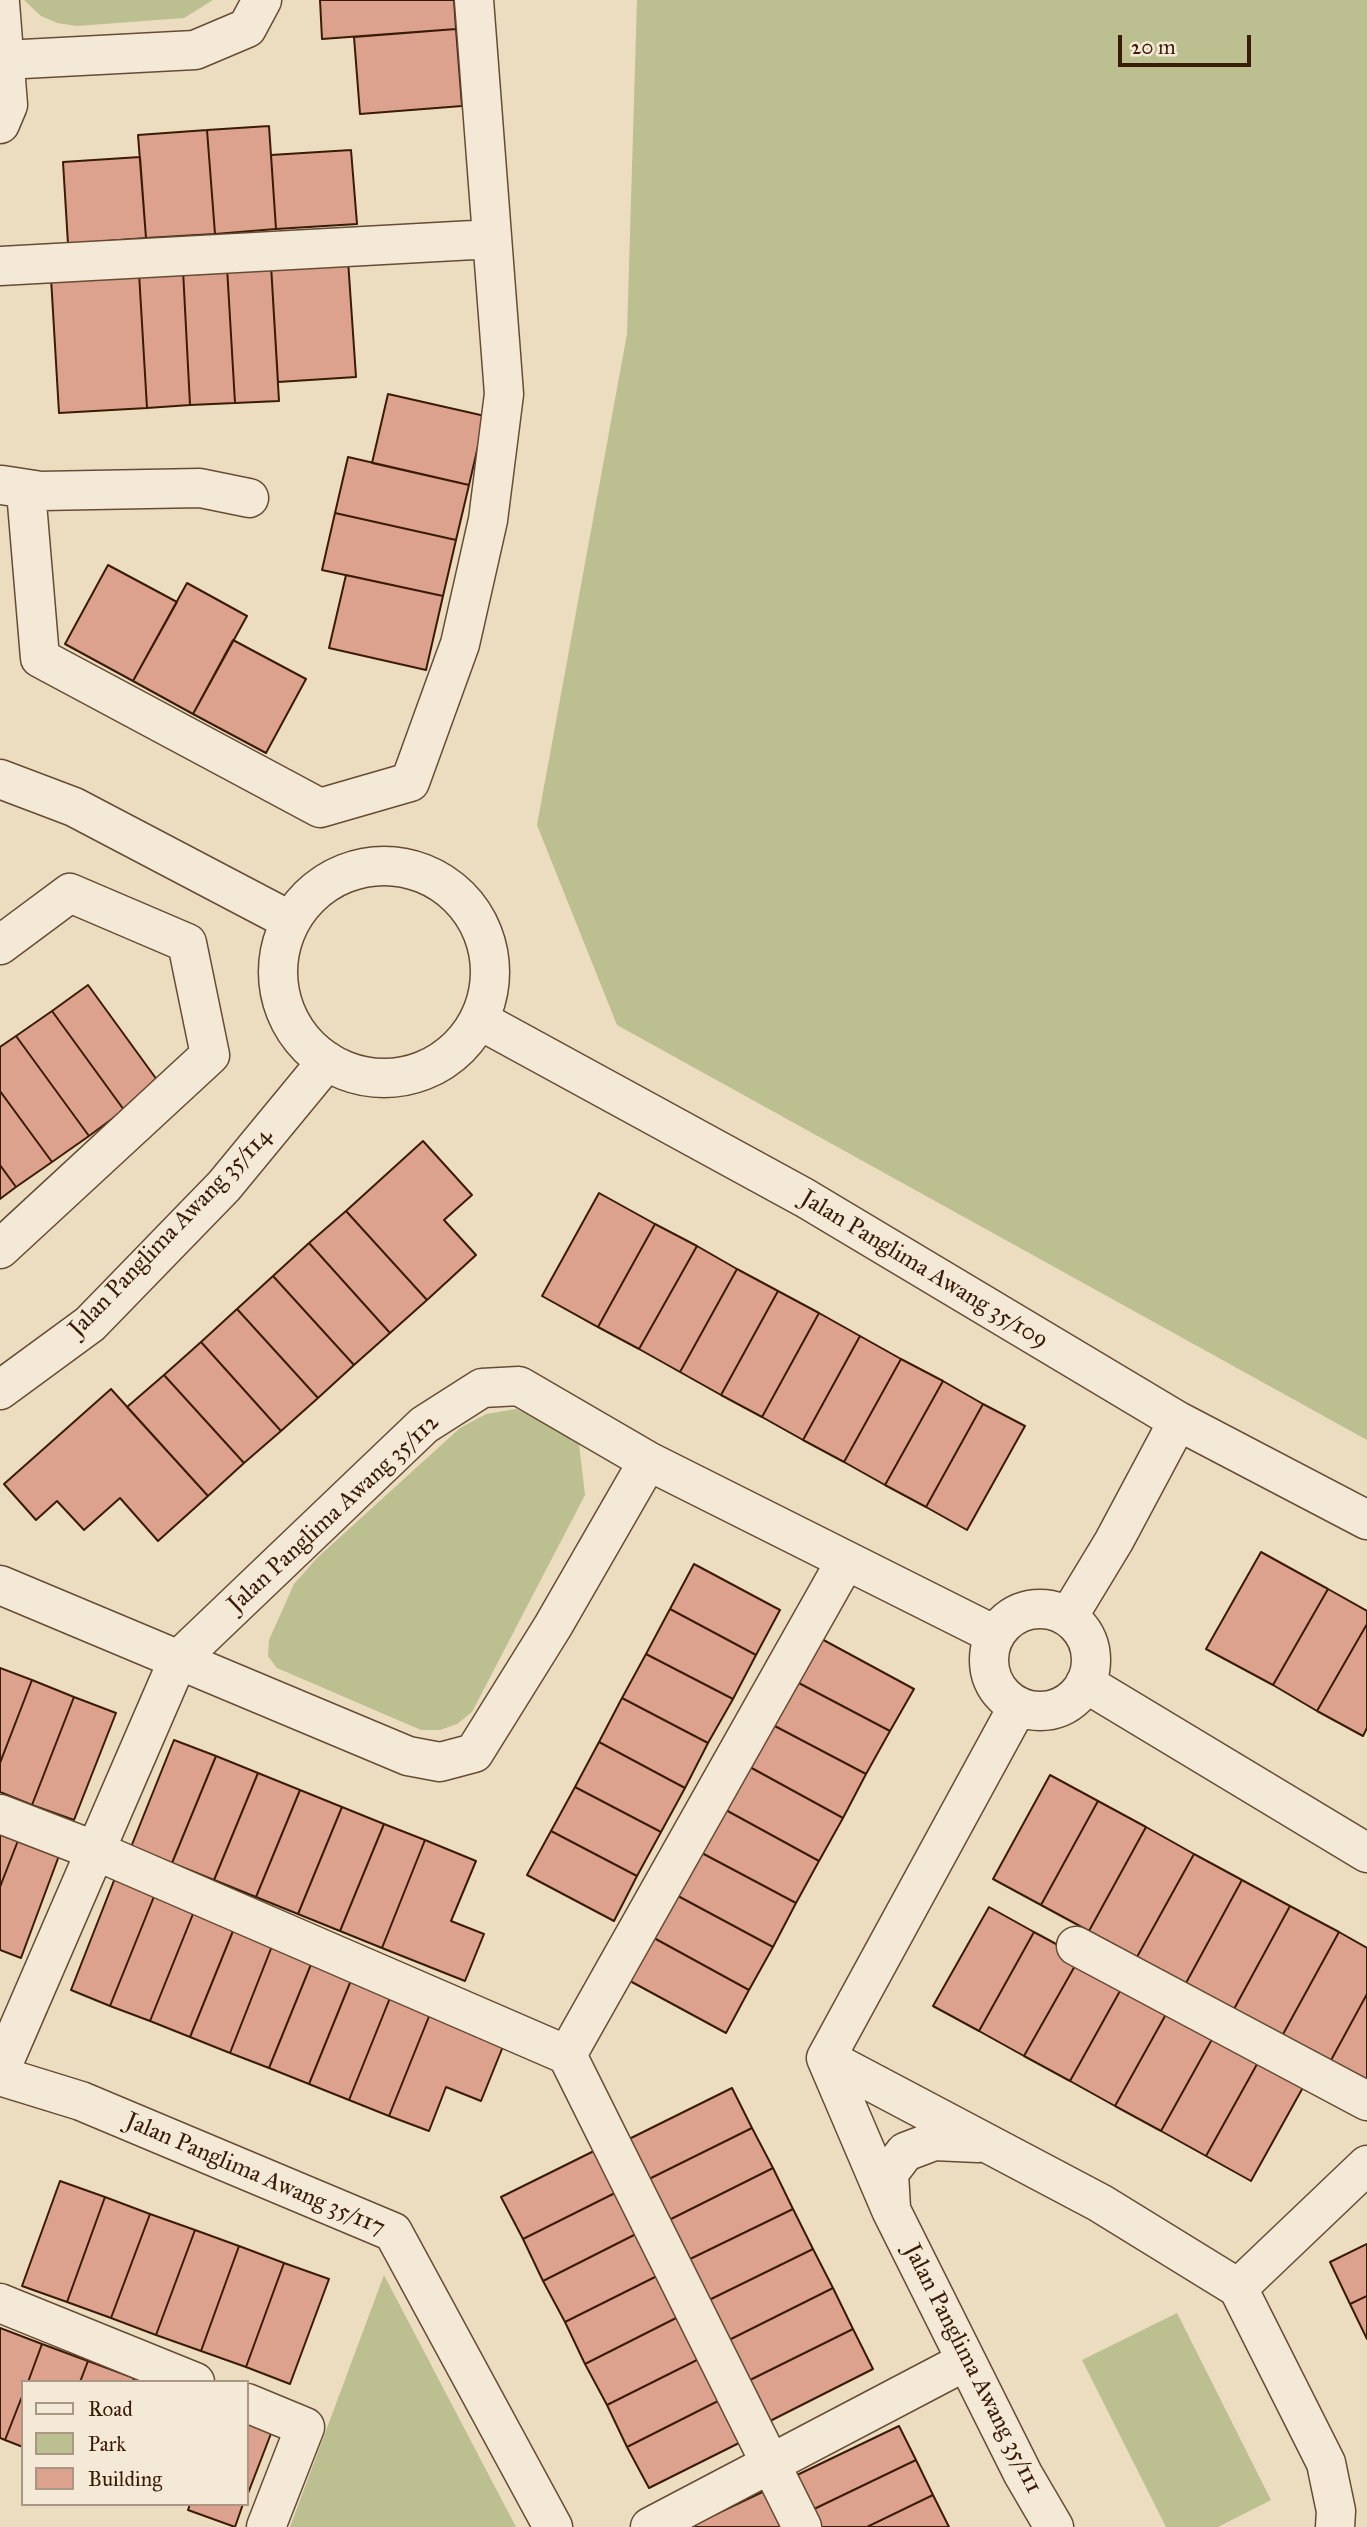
<!DOCTYPE html>
<style>
body{margin:0}
#map{position:relative;width:1367px;height:2527px;overflow:hidden;background:#ecddc0;font-family:"IM FELL Great Primer",serif}
canvas{display:block}
.legend{position:absolute;left:21px;top:2380px;width:228px;height:126px;box-sizing:border-box;background:#f3e9d6;border:2px solid #a99783;margin:0;padding:9px 12px;list-style:none;font-size:21px;color:#3a1b06}
.legend li{display:flex;align-items:center;gap:14px;height:35px}
.legend b{width:35px;border:2px solid #a99783}
.scale{position:absolute;left:1118px;top:35px;width:133px;height:32px;box-sizing:border-box;border:4px solid #3a1b06;border-top:0;padding-left:9px;font-size:21px;line-height:24px;white-space:nowrap;color:#3a1b06;-webkit-text-stroke:5px #f3e9d6;paint-order:stroke}
</style>
<div id="map">
<canvas width="1367" height="2527"></canvas>
<ul class="legend">
<li><b style="height:9px;background:#f3e9d6"></b>Road</li>
<li><b style="height:19px;background:#bcbf8f"></b>Park</li>
<li><b style="height:19px;background:#dda28d"></b>Building</li>
</ul>
<div class="scale">20 m</div>
</div>
<script>
const context = document.querySelector('canvas').getContext('2d');
context.lineJoin = 'round';
function paint(path, color) { context.fillStyle = color; context.fill(path, 'evenodd'); }
const shape = rows => new Path2D(rows.map(r => 'M' + r).join(''));
function trace(path, color, width, dash) { context.strokeStyle = color; context.lineWidth = width; context.lineCap = dash ? 'butt' : 'round'; context.setLineDash(dash || []); context.stroke(path); }
function write(font, color, halo, rows, align = 'center') {
  context.font = font + ' "IM FELL Great Primer",serif'; context.lineWidth = 5; context.setLineDash([]); context.textBaseline = 'middle'; context.strokeStyle = halo; context.fillStyle = color; for (const [text, x, y, turn = 0] of rows) {
    context.save(); context.translate(x, y); context.rotate((+turn || 0) * Math.PI / 180); context.textAlign = isNaN(turn) ? turn : align; if (halo) context.strokeText(text, 0, 0); context.fillText(text, 0, 0); context.restore();
  }
}
const green = shape([
 [24,0,213,0,184,18,77,26,57,23,41,16],
 [637,0,1367,0,1367,1440,617,1025,537,825,627,334],
 [516,1409,559,1427,579,1444,585,1495,472,1712,457,1724,440,1730,421,1730,277,1668,268,1656,269,1640,294,1584,317,1558,460,1428,486,1414],
 [384,2275,516,2527,290,2527],
 [1177,2313,1271,2500,1218,2527,1166,2527,1082,2360]
]);
const building = shape([
 [320,0,454,0,456,29,322,39,320,0],
 [456,29,462,106,360,114,354,37,456,29],
 [269,126,276,229,215,234,207,130,269,126],
 [207,130,215,234,146,238,138,135,207,130],
 [351,150,357,224,276,229,271,155,351,150],
 [140,157,146,238,68,244,63,162,140,157],
 [348,260,356,377,278,382,271,265,348,260],
 [271,265,279,401,235,403,227,267,271,265],
 [227,267,235,403,190,405,183,270,227,267],
 [183,270,190,405,147,408,139,273,183,270],
 [139,273,147,408,59,413,51,278,139,273],
 [388,394,485,416,469,485,372,463,388,394],
 [348,457,469,485,456,540,335,513,348,457],
 [335,513,456,540,443,596,322,570,335,513],
 [108,565,177,602,133,681,65,644,108,565],
 [346,575,443,596,426,670,329,648,346,575],
 [187,583,247,616,193,714,133,681,187,583],
 [233,640,306,679,266,753,193,714,233,640],
 [88,985,160,1084,124,1110,52,1011,88,985],
 [52,1011,124,1110,89,1136,16,1036,52,1011],
 [16,1036,89,1136,52,1162,0,1091,0,1047,16,1036],
 [0,1091,52,1162,16,1187,0,1165,0,1091],
 [423,1141,472,1195,444,1220,476,1255,427,1300,346,1211,423,1141],
 [0,1165,16,1187,0,1199,0,1165],
 [599,1193,655,1224,598,1327,542,1296,599,1193],
 [346,1211,427,1300,390,1333,309,1243,346,1211],
 [655,1224,697,1246,639,1349,598,1327,655,1224],
 [309,1243,390,1333,354,1365,273,1276,309,1243],
 [697,1246,737,1269,680,1372,639,1349,697,1246],
 [737,1269,778,1291,721,1395,680,1372,737,1269],
 [273,1276,354,1365,318,1398,237,1309,273,1276],
 [778,1291,819,1313,762,1417,721,1395,778,1291],
 [237,1309,318,1398,281,1431,201,1342,237,1309],
 [819,1313,860,1336,803,1440,762,1417,819,1313],
 [860,1336,901,1359,844,1462,803,1440,860,1336],
 [201,1342,281,1431,244,1463,164,1375,201,1342],
 [901,1359,943,1381,885,1485,844,1462,901,1359],
 [164,1375,244,1463,208,1496,127,1407,164,1375],
 [943,1381,983,1404,926,1507,885,1485,943,1381],
 [111,1389,208,1496,158,1541,120,1498,84,1530,57,1501,36,1520,4,1484,111,1389],
 [983,1404,1025,1426,967,1530,926,1507,983,1404],
 [1261,1552,1328,1589,1273,1685,1206,1649,1261,1552],
 [694,1564,780,1610,756,1655,670,1609,694,1564],
 [1328,1589,1367,1611,1367,1624,1317,1711,1273,1685,1328,1589],
 [670,1609,756,1655,733,1699,646,1654,670,1609],
 [1367,1624,1367,1728,1363,1736,1317,1711,1367,1624],
 [818,1637,914,1689,890,1731,795,1681,818,1637],
 [646,1654,733,1699,708,1743,622,1698,646,1654],
 [0,1668,32,1680,0,1763,0,1668],
 [32,1680,74,1697,32,1805,0,1792,0,1763,32,1680],
 [795,1681,890,1731,866,1774,771,1724,795,1681],
 [74,1697,116,1713,74,1820,32,1805,74,1697],
 [622,1698,708,1743,685,1788,599,1742,622,1698],
 [771,1724,866,1774,843,1818,748,1766,771,1724],
 [174,1740,216,1756,172,1863,131,1847,174,1740],
 [599,1742,685,1788,661,1832,575,1787,599,1742],
 [216,1756,258,1773,214,1880,172,1863,216,1756],
 [748,1766,843,1818,819,1861,724,1809,748,1766],
 [258,1773,300,1790,256,1897,214,1880,258,1773],
 [1050,1775,1098,1801,1041,1905,993,1879,1050,1775],
 [575,1787,661,1832,637,1876,551,1831,575,1787],
 [300,1790,342,1807,298,1914,256,1897,300,1790],
 [1098,1801,1146,1827,1089,1931,1041,1905,1098,1801],
 [342,1807,384,1824,340,1931,298,1914,342,1807],
 [724,1809,819,1861,796,1903,700,1852,724,1809],
 [384,1824,425,1840,382,1948,340,1931,384,1824],
 [1146,1827,1194,1854,1137,1957,1089,1931,1146,1827],
 [0,1831,19,1838,0,1887,0,1831],
 [551,1831,637,1876,614,1921,527,1875,551,1831],
 [19,1838,60,1853,21,1958,0,1950,0,1887,19,1838],
 [425,1840,476,1861,451,1921,484,1934,465,1981,382,1948,425,1840],
 [700,1852,796,1903,773,1947,678,1896,700,1852],
 [1194,1854,1242,1880,1186,1983,1137,1957,1194,1854],
 [115,1878,155,1894,110,2006,71,1990,115,1878],
 [1242,1880,1290,1906,1234,2009,1186,1983,1242,1880],
 [155,1894,195,1909,150,2021,110,2006,155,1894],
 [678,1896,773,1947,749,1990,654,1938,678,1896],
 [1290,1906,1339,1932,1282,2036,1234,2009,1290,1906],
 [989,1907,1034,1932,979,2031,933,2006,989,1907],
 [195,1909,235,1926,190,2037,150,2021,195,1909],
 [235,1926,274,1941,230,2053,190,2037,235,1926],
 [1034,1932,1080,1957,1024,2056,979,2031,1034,1932],
 [1339,1932,1367,1948,1367,1994,1330,2062,1282,2036,1339,1932],
 [654,1938,749,1990,726,2033,630,1981,654,1938],
 [274,1941,314,1957,269,2068,230,2053,274,1941],
 [314,1957,354,1973,309,2084,269,2068,314,1957],
 [1080,1957,1125,1982,1070,2081,1024,2056,1080,1957],
 [354,1973,394,1988,349,2100,309,2084,354,1973],
 [1125,1982,1170,2007,1115,2106,1070,2081,1125,1982],
 [394,1988,434,2004,389,2116,349,2100,394,1988],
 [1367,1994,1367,2081,1330,2062,1367,1994],
 [434,2004,508,2034,481,2101,446,2087,429,2131,389,2116,434,2004],
 [1170,2007,1216,2032,1161,2131,1115,2106,1170,2007],
 [1216,2032,1261,2057,1206,2156,1161,2131,1216,2032],
 [1261,2057,1306,2082,1251,2181,1206,2156,1261,2057],
 [732,2088,752,2128,647,2180,627,2140,732,2088],
 [752,2128,773,2168,667,2221,647,2180,752,2128],
 [600,2148,621,2190,523,2239,501,2197,600,2148],
 [773,2168,793,2209,688,2260,667,2221,773,2168],
 [60,2181,105,2197,67,2302,22,2286,60,2181],
 [621,2190,642,2231,543,2281,523,2239,621,2190],
 [105,2197,150,2214,111,2318,67,2302,105,2197],
 [793,2209,813,2249,707,2301,688,2260,793,2209],
 [150,2214,195,2230,156,2335,111,2318,150,2214],
 [195,2230,239,2246,201,2351,156,2335,195,2230],
 [642,2231,663,2273,565,2322,543,2281,642,2231],
 [1367,2244,1367,2296,1350,2304,1330,2262,1367,2244],
 [239,2246,284,2263,246,2367,201,2351,239,2246],
 [813,2249,833,2288,727,2341,707,2301,813,2249],
 [284,2263,329,2279,290,2384,246,2367,284,2263],
 [663,2273,684,2314,585,2364,565,2322,663,2273],
 [833,2288,853,2329,748,2381,727,2341,833,2288],
 [1367,2296,1367,2339,1350,2304,1367,2296],
 [684,2314,705,2356,607,2405,585,2364,684,2314],
 [0,2328,42,2344,28,2382,23,2382,23,2394,5,2440,0,2438,0,2328],
 [853,2329,873,2369,768,2422,748,2381,853,2329],
 [42,2344,88,2361,80,2382,28,2382,42,2344],
 [705,2356,726,2397,627,2447,607,2405,705,2356],
 [88,2361,134,2378,133,2382,80,2382,88,2361],
 [23,2394,23,2447,5,2440,23,2394],
 [726,2397,747,2439,649,2488,627,2447,726,2397],
 [247,2421,272,2431,247,2496,247,2421],
 [899,2426,916,2460,812,2510,795,2476,899,2426],
 [916,2460,933,2495,867,2527,820,2527,812,2510,916,2460],
 [773,2487,783,2527,689,2527,773,2487],
 [933,2495,949,2527,867,2527,933,2495],
 [190,2504,243,2504,235,2527,188,2510,190,2504]
]);
const minor = shape([
 [0,3,8,105,0,124],
 [4,60,195,50,247,28,262,0],
 [0,266,492,239],
 [2,485,41,491,200,488,249,498],
 [26,491,40,658,320,808,410,782,460,644,488,520,504,394,474,0],
 [0,779,74,807,289,920],
 '278 972a106 106 0 1 1 212 0a106 106 0 1 1-212 0Z',
 [0,945,70,893,187,943,210,1055,0,1249],
 [481,1021,805,1198,1178,1421,1367,1520],
 [0,1390,90,1324,224,1186,327,1061],
 [0,1585,408,1756,440,1762,474,1753,553,1626,648,1461],
 '989 1660a51 51 0 1 1 102 0a51 51 0 1 1-102 0Z',
 [1068,1617,1114,1541,1178,1421],
 [1085,1683,1367,1853],
 [0,1814,96,1851,567,2055,802,2527],
 [1076,1946,1367,2101],
 [567,2055,845,1562],
 [826,2058,1018,1706],
 [0,2071,178,1660,424,1425,482,1388,519,1386,648,1461,995,1635],
 [0,2076,81,2101,393,2232,553,2527],
 [891,2208,889,2173,905,2152,934,2141,978,2143],
 [1238,2288,1367,2165],
 [0,2303,195,2382],
 [247,2403,305,2427,266,2527],
 [650,2527,966,2361],
 [1054,2527,1023,2474,891,2210,826,2058,1100,2203,1238,2288,1326,2463,1336,2511,1335,2527]
]);
const streetNames = [
 ["Jalan Panglima Awang 35/114",171,1233,-46],
 ["Jalan Panglima Awang 35/109",924,1270,31],
 ["Jalan Panglima Awang 35/112",334,1514,-43],
 ["Jalan Panglima Awang 35/117",255,2175,23],
 ["Jalan Panglima Awang 35/111",972,2369,63]
];
paint(green, '#bcbf8f');
paint(building, '#dda28d');
trace(building, '#3a1b06', 2);
trace(minor, '#664c34', 41);
trace(minor, '#f3e9d6', 38);
write('24px', '#3a1b06', '#f3e9d6', streetNames);
</script>
